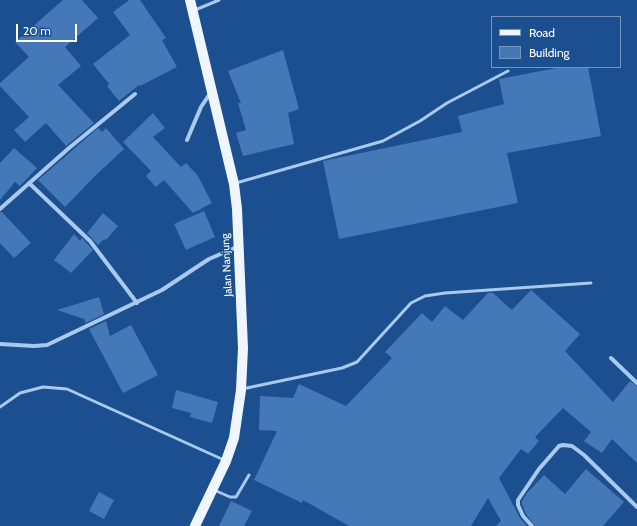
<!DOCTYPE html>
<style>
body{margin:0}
#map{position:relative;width:637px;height:526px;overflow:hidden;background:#1b4f8f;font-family:Cabin,sans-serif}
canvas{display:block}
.legend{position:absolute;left:491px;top:16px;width:130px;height:52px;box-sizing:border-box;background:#1b4f8f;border:1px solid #7695bc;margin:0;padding:5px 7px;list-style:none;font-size:12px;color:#fff}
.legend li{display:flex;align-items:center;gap:8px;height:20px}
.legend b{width:20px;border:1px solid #7695bc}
.scale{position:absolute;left:16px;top:24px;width:61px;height:18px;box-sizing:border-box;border:2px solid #fff;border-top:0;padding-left:5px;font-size:12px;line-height:14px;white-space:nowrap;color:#fff;-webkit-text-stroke:3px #1b4f8f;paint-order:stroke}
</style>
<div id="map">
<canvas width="637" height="526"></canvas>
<ul class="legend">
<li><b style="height:5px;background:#f0f6ff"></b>Road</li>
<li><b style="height:11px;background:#4478b7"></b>Building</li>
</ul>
<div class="scale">20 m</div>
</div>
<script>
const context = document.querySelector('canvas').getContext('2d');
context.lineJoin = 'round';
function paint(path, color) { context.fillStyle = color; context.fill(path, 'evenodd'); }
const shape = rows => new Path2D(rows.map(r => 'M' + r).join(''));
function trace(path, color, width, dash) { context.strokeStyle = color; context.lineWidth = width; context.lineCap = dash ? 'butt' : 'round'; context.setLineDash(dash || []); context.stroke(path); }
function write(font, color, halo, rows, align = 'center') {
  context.font = font + ' Cabin,sans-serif'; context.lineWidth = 3; context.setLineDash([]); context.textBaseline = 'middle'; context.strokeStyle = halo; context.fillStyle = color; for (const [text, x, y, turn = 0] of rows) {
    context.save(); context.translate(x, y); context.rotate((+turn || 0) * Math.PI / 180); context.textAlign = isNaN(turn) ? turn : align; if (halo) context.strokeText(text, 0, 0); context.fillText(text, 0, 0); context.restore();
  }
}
const building = shape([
 [63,0,82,0,98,18,65,47,81,66,58,85,94,123,66,146,46,123,25,142,14,130,29,117,0,86,0,83,29,57,15,42],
 [129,0,140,0,166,38,162,40,177,67,140,86,139,85,119,101,107,86,109,84,93,64,130,35,113,12],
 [283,50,299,109,288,113,294,144,243,156,236,133,246,130,238,103,241,103,228,71],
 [562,67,588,67,601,136,507,153,518,203,339,239,323,161,462,132,458,116,504,104,499,79],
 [153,113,165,128,153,137,181,167,186,163,198,176,212,203,193,213,164,180,156,187,146,176,151,171,123,142],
 [98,128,102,132,106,128,124,149,96,175,65,207,38,180],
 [14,148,37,168,20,186,15,182,0,200,0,163],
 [204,211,215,237,186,250,174,224],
 [0,212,2,212,31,243,14,258,0,243],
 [103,213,118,226,106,240,104,239,98,245,87,233],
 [74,234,80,241,82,238,93,250,71,273,54,260],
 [531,290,580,334,565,351,613,402,630,381,637,386,637,463,612,439,602,453,584,441,591,432,563,408,535,437,539,441,528,454,521,449,499,478,520,518,527,526,496,526,501,521,488,498,471,526,349,526,303,500,302,503,254,480,277,431,259,430,260,396,293,398,299,384,346,406,392,358,385,352,422,313,432,322,445,306,463,320,488,293,493,293,512,310],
 [99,297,104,314,86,323,84,319,57,310],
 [106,321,110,336,131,325,158,375,123,393,89,329],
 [176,390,218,402,212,423,190,417,191,413,172,408],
 [586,469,624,502,603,526,535,526,526,514,522,504,522,501,527,493,544,475,565,494],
 [99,492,114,500,104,519,89,511],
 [231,501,252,511,244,526,219,526]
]);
const lane = shape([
 [195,10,219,0],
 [236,183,383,141,420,121,447,103,508,71],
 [242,389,342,368,357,362,411,303,425,296,445,293,591,283],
 [0,407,20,393,43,387,67,389,224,460],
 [214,490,230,497,236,497,249,475]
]);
const street = shape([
 [187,140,201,107,211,92],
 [29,183,90,241,137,303],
 [0,209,69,148,135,94],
 [0,344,34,346,47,345,162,290,209,259,237,247],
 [611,358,637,383],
 [532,526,523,516,518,505,518,500,539,469,559,446,563,445,572,446,584,455,637,507]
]);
const primary = shape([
 [190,0,234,184,237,209,243,348,241,390,234,438,226,461,195,526]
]);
const streetNames = [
 ["Jalan Nanjung",227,265,-93]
];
paint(building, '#4478b7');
trace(lane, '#a9c9ee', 3);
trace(street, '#a9c9ee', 4);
trace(primary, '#f0f6ff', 10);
write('11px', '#fff', '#1b4f8f', streetNames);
</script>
